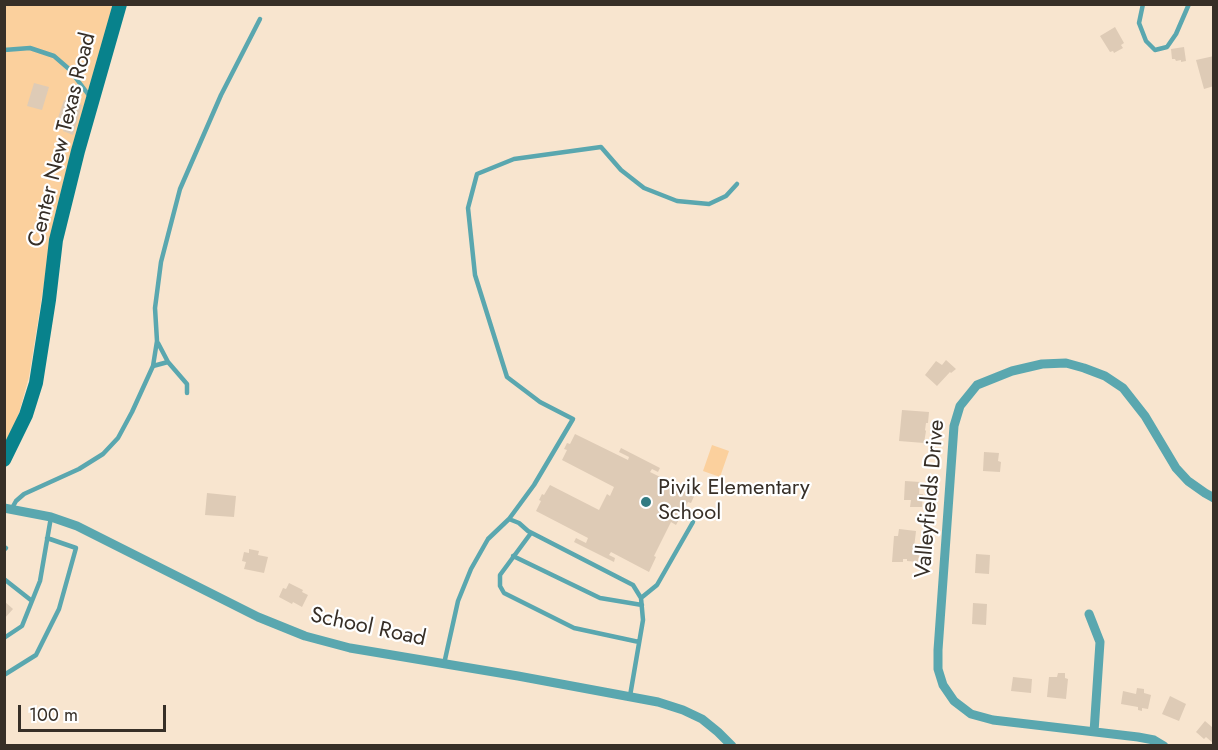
<!DOCTYPE html>
<style>
body{margin:0}
#map{position:relative;width:1218px;height:750px;overflow:hidden;background:#f8e5cf;font-family:Jost,sans-serif}
canvas{display:block}
.frame{position:absolute;inset:0;border:6px solid #372f27;pointer-events:none}
.scale{position:absolute;left:18px;top:705px;width:148px;height:27px;box-sizing:border-box;border:3px solid #372f27;border-top:0;padding-left:8px;font-size:18px;line-height:21px;white-space:nowrap;color:#372f27;-webkit-text-stroke:4px #fff;paint-order:stroke}
</style>
<div id="map">
<canvas width="1218" height="750"></canvas>
<div class="frame"></div>
<div class="scale">100 m</div>
</div>
<script>
const context = document.querySelector('canvas').getContext('2d');
context.lineJoin = 'round';
function paint(path, color) { context.fillStyle = color; context.fill(path, 'evenodd'); }
const shape = rows => new Path2D(rows.map(r => 'M' + r).join(''));
function trace(path, color, width, dash) { context.strokeStyle = color; context.lineWidth = width; context.lineCap = dash ? 'butt' : 'round'; context.setLineDash(dash || []); context.stroke(path); }
function write(font, color, halo, rows, align = 'center') {
  context.font = font + ' Jost,sans-serif'; context.lineWidth = 4.5; context.setLineDash([]); context.textBaseline = 'middle'; context.strokeStyle = halo; context.fillStyle = color; for (const [text, x, y, turn = 0] of rows) {
    context.save(); context.translate(x, y); context.rotate((+turn || 0) * Math.PI / 180); context.textAlign = isNaN(turn) ? turn : align; if (halo) context.strokeText(text, 0, 0); context.fillText(text, 0, 0); context.restore();
  }
}
const green = shape([
 [5,5,113,5,55,215,29,377,19,413,5,448],
 [712,445,729,451,720,477,703,471]
]);
const building = shape([
 [1115,27,1124,43,1121,45,1123,48,1114,53,1113,51,1110,52,1100,36],
 [1184,47,1186,61,1181,62,1181,60,1176,61,1175,59,1172,59,1171,49],
 [1214,56,1214,86,1204,89,1196,60],
 [34,83,49,87,42,110,27,106],
 [64,100,82,105,73,135,63,131,66,121,58,118],
 [946,360,956,369,951,373,950,372,937,386,925,375,936,361,942,365],
 [902,410,929,412,928,423,926,423,925,430,926,431,924,443,899,441],
 [575,434,628,460,629,457,619,452,621,448,660,468,658,472,652,469,650,472,695,494,691,503,688,502,676,525,671,522,654,556,656,557,649,572,611,552,609,555,615,558,614,562,574,542,576,538,586,543,588,538,536,511,541,501,539,500,542,494,544,495,550,485,599,510,607,494,610,496,614,487,562,460,567,450,564,449,567,443,570,444],
 [984,452,999,453,998,461,1001,462,1000,472,983,471],
 [905,481,920,482,919,494,923,494,922,507,910,507,911,500,904,500],
 [207,493,236,496,234,517,205,515],
 [899,529,916,531,914,548,920,549,918,562,907,561,907,559,903,559,903,562,892,562,894,536,898,536],
 [249,549,259,551,258,555,268,557,264,573,244,569,246,562,242,561,244,552,249,553],
 [976,554,990,555,989,574,975,573],
 [289,583,303,590,302,592,308,595,302,607,293,602,292,604,279,597,283,588,286,589],
 [4,601,13,609,4,619],
 [973,603,987,604,986,625,972,624],
 [1058,673,1065,673,1065,678,1068,679,1066,699,1047,697,1049,677,1057,677],
 [1013,677,1032,679,1031,693,1011,691],
 [1137,688,1144,689,1144,693,1151,695,1148,709,1142,708,1142,711,1138,710,1138,707,1121,704,1123,691,1136,694],
 [1170,696,1186,704,1179,721,1162,714],
 [1205,721,1212,727,1214,725,1214,744,1206,737,1204,739,1196,732]
]);
const lane = shape([
 [1143,4,1139,23,1146,41,1155,50,1167,47,1176,34,1189,4],
 [4,50,30,48,54,56,69,69,91,98],
 [168,362,187,384,187,393],
 [153,366,168,362,158,343],
 [11,510,16,501,24,494,79,469,103,454,118,438,132,412,153,366,157,341,155,308,161,262,180,189,221,95,260,19],
 [509,519,534,485,573,419,540,402,507,377,475,275,468,208,477,174,514,159,601,147,621,170,644,188,677,201,709,204,726,196,737,184],
 [531,533,500,575,500,586,504,593,574,628,639,642],
 [4,547,6,548,4,550],
 [513,556,600,598,642,605],
 [4,579,32,601],
 [641,598,657,585,693,522],
 [4,638,22,626,40,581,51,517],
 [444,664,458,601,471,569,488,539,509,519,519,523,528,531,633,585,641,598,643,620,630,696],
 [4,675,36,655,59,609,76,548,47,538]
]);
const street = shape([
 [4,508,51,517,77,526,258,617,305,636,350,648,518,676,658,702,683,710,702,719,718,732,732,746],
 [1089,614,1100,642,1094,732],
 [1164,746,1154,740,1138,737,993,720,971,714,954,701,943,685,938,669,938,650,954,426,960,406,977,385,1012,371,1042,364,1066,363,1084,368,1105,376,1123,388,1145,416,1176,468,1188,481,1205,493,1214,498]
]);
const secondary = shape([
 [4,460,26,415,36,383,49,300,56,240,78,151,120,4]
]);
const markers = [
 [646,502,6,"#327b82"]
];
const streetNames = [
 ["Center New Texas Road",63,140,-76],
 ["Valleyfields Drive",931,499,-85],
 ["School Road",368,628,12]
];
const poiNames = [
 ["Pivik Elementary",658,489],
 ["School",658,514]
];
paint(green, '#fbd09d');
paint(building, '#decbb6');
trace(lane, '#5aa7af', 4.5);
trace(street, '#5aa7af', 9);
trace(secondary, '#08828c', 14);
for (const [x, y, r, color] of markers) { const dot = new Path2D(); dot.arc(x, y, r, 0, 2 * Math.PI); context.fillStyle = color; context.fill(dot); trace(dot, '#fff', 2); }
write('22px', '#372f27', '#fff', streetNames);
write('22px', '#372f27', '#fff', poiNames, 'left');
</script>
